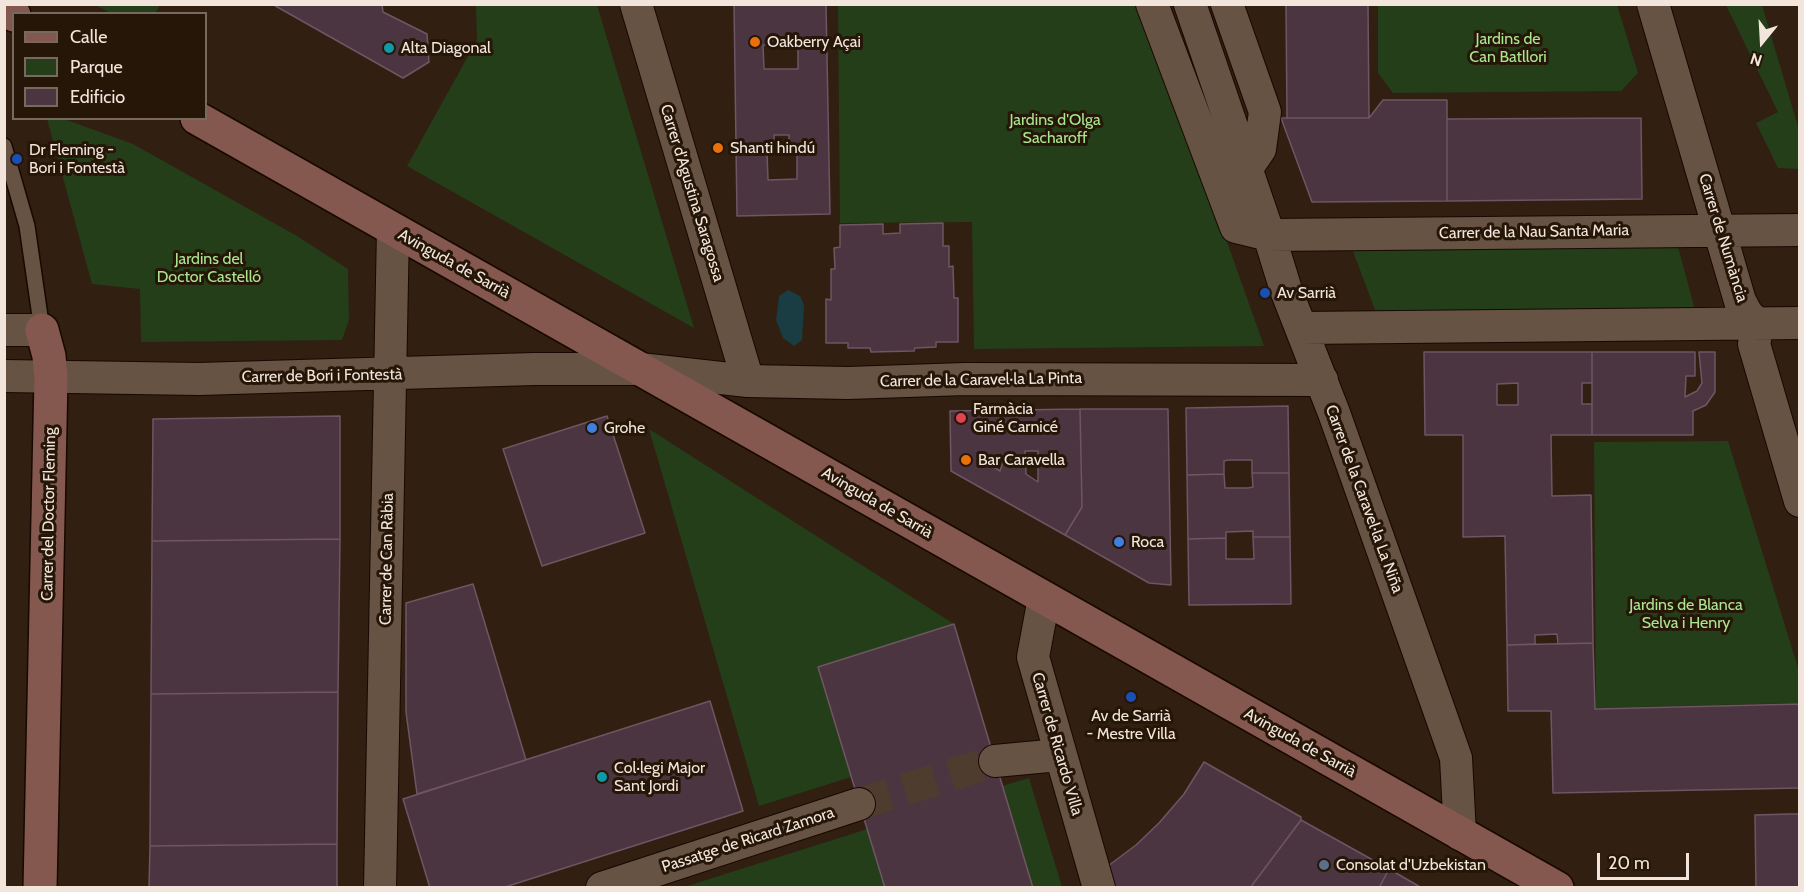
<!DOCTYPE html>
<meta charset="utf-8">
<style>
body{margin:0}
#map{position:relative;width:1804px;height:892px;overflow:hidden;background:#311f11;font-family:Cabin,sans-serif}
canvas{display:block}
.frame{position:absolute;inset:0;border:6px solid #f1e5dc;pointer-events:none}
.legend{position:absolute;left:12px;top:12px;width:195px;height:108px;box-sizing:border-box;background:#261608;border:2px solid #77695d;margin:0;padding:8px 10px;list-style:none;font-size:18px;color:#f1e5dc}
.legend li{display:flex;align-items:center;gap:12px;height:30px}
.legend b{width:30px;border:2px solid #77695d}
.north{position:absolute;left:1732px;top:12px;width:60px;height:60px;-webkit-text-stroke:4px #261608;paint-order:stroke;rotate:198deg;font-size:16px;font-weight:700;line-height:24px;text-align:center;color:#f1e5dc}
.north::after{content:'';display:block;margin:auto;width:21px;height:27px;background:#f1e5dc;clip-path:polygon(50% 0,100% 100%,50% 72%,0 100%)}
.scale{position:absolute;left:1597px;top:853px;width:92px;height:27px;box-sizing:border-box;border:3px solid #f1e5dc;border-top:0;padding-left:8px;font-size:18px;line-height:21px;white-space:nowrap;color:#f1e5dc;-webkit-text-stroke:4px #261608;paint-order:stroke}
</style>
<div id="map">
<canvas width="1804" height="892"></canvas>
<div class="frame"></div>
<ul class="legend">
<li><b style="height:8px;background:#84584e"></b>Calle</li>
<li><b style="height:16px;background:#243e19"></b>Parque</li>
<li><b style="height:16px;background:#4b3541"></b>Edificio</li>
</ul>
<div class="north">N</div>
<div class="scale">20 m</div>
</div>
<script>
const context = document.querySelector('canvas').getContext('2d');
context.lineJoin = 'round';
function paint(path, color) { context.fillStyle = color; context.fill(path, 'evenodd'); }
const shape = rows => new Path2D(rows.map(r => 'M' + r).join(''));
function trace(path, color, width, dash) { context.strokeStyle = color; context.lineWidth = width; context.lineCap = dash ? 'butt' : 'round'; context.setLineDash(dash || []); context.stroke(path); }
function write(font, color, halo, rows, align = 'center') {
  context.font = font + ' Cabin,sans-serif'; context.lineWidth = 6; context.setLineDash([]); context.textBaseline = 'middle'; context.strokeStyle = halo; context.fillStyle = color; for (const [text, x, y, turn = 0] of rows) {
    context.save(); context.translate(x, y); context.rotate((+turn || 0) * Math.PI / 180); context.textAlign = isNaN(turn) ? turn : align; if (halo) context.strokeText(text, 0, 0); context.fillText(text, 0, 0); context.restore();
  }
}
const green = shape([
 [95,5,160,5,155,14,111,13],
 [476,5,597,5,694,328,407,166,477,40],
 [838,5,1143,5,1264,346,974,349,972,222,840,223],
 [1378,5,1617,5,1638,73,1621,91,1393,93,1378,73],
 [1726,5,1762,5,1799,130,1799,169,1778,168,1756,123,1778,112],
 [47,119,64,119,133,144,297,236,348,269,349,320,342,340,141,342,140,289,92,284],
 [1677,243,1695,310,1377,315,1351,246],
 [649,429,954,624,818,667,851,777,759,806],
 [1728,441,1799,671,1799,703,1596,708,1594,442],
 [1029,778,1062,887,1033,887,1002,786],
 [867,829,885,887,684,887,855,833]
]);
const water = shape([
 [788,290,800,296,804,305,802,340,794,346,783,338,776,320,779,296]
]);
const building = shape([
 [272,4,382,4,383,12,427,34,429,62,403,78,272,4],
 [734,4,826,4,830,214,737,216,734,4],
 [789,39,789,44,798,44,798,69,764,69,763,45,771,45,772,40,789,39],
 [774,135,789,135,789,152,797,151,797,179,768,180,767,152,774,152,774,135],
 [1286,4,1368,4,1369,118,1287,118,1286,4],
 [1383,100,1447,100,1447,201,1312,202,1281,118,1369,118,1383,100],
 [1641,118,1642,199,1447,201,1447,119,1641,118],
 [943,223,943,246,949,246,949,267,953,266,954,298,958,298,958,342,936,342,936,347,915,348,914,351,871,352,870,348,848,348,848,343,826,343,826,299,831,300,831,269,835,269,834,248,840,247,840,225,883,224,883,234,900,233,900,224,943,223],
 [1424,352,1592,352,1592,383,1582,383,1582,404,1592,404,1592,435,1551,435,1552,496,1591,495,1593,643,1558,644,1557,634,1535,635,1535,644,1507,645,1505,536,1463,537,1463,435,1425,435,1424,352],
 [1518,383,1518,405,1497,405,1497,384,1518,383],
 [1592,352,1695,352,1695,376,1686,376,1685,397,1697,391,1702,383,1699,352,1715,352,1715,392,1706,405,1693,411,1693,435,1592,435,1592,352],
 [1288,406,1289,473,1252,473,1252,460,1228,460,1224,461,1224,474,1187,475,1186,408,1288,406],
 [1080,409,1082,507,1065,535,951,471,950,411,1080,409],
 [1025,451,1038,451,1038,482,1026,474,1025,451],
 [990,455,1005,455,1000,471,986,462,990,455],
 [1080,409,1168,409,1171,585,1149,583,1065,535,1082,507,1080,409],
 [340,416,340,539,152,541,153,419,340,416],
 [607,416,645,533,542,566,503,449,607,416],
 [1252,473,1289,473,1290,537,1253,537,1253,531,1226,532,1226,538,1188,539,1187,475,1224,474,1225,488,1248,488,1253,487,1252,473],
 [1253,537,1290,537,1291,604,1189,605,1188,539,1226,538,1226,559,1254,559,1253,537],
 [340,539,338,692,151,694,152,541,340,539],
 [473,584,526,760,417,794,406,712,406,603,473,584],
 [954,624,1033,888,885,888,818,667,954,624],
 [1593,643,1595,709,1800,704,1800,788,1553,793,1551,711,1508,711,1507,645,1593,643],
 [338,692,337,844,150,846,151,694,338,692],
 [710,701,743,811,502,888,430,888,403,799,710,701],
 [1204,762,1301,817,1301,820,1250,888,1116,888,1104,869,1136,845,1159,823,1184,794,1204,762],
 [1790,814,1800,814,1800,888,1756,888,1755,815,1790,814],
 [1301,820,1389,869,1379,888,1250,888,1301,820],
 [337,844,337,888,149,888,150,846,337,844],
 [1389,869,1422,888,1379,888,1389,869]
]);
const streetTunnel = shape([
 [859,804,995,761]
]);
const lane = shape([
 [4,146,27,226,42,330]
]);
const street = shape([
 [636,4,748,381],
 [1152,4,1236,227,1269,235,1800,230],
 [1190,4,1269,235,1286,290,1334,413,1456,758,1460,834],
 [1227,4,1265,112,1260,149,1247,168],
 [1653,4,1740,301,1747,314,1758,325,1754,344,1800,501],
 [1301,328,1800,323],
 [4,330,42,330],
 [4,376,199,379,534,369,640,369,748,381,848,383,965,379,1322,380],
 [1044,598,1033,657,1099,888],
 [995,761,1059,755],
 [380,888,393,230],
 [602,888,859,804]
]);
const secondary = shape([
 [4,10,14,15],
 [197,118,1557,888],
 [40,888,51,378,49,356,42,330]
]);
const markers = [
 [755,42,6,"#e8710a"],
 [389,48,6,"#0f9aa8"],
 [718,148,6,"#e8710a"],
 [17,159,6,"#1a4fb4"],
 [1265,293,6,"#1a4fb4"],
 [961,418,6,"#e0444e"],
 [592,428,6,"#3f7fe0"],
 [966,460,6,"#e8710a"],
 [1119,542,6,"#3f7fe0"],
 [1131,697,6,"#1a4fb4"],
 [602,777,6,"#0f9aa8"],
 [1324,865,6,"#5c6f8a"]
];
const parkNames = [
 ["Jardins de",1508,39],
 ["Can Batllori",1508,57],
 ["Jardins d'Olga",1055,120],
 ["Sacharoff",1055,138],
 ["Jardins del",209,259],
 ["Doctor Castelló",209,277],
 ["Jardins de Blanca",1686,605],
 ["Selva i Henry",1686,623]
];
const poiNames = [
 ["Oakberry Açai",767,42],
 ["Alta Diagonal",401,48],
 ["Shanti hindú",730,148],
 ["Dr Fleming -",29,150],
 ["Bori i Fontestà",29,168],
 ["Av Sarrià",1277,293],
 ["Farmàcia",973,409],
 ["Giné Carnicé",973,427],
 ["Grohe",604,428],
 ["Bar Caravella",978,460],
 ["Roca",1131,542],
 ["Av de Sarrià",1131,716,"center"],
 ["- Mestre Villa",1131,734,"center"],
 ["Col·legi Major",614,768],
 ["Sant Jordi",614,786],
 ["Consolat d'Uzbekistan",1336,865]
];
const streetNames = [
 ["Carrer d'Agustina Saragossa",692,193,73],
 ["Carrer de la Nau Santa Maria",1534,232,-1],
 ["Carrer de Numància",1723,238,73],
 ["Avinguda de Sarrià",454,264,29],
 ["Carrer de Bori i Fontestà",322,376,-1],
 ["Carrer de la Caravel·la La Pinta",981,380,-1],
 ["Carrer de la Caravel·la La Niña",1364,499,70],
 ["Avinguda de Sarrià",877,503,30],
 ["Carrer del Doctor Fleming",49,514,-89],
 ["Carrer de Can Ràbia",387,559,-89],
 ["Avinguda de Sarrià",1300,743,29],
 ["Carrer de Ricardo Villa",1057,744,74],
 ["Passatge de Ricard Zamora",748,840,-18]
];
paint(green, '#243e19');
paint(water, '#1a3d43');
paint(building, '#4b3541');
trace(building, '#6e5663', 1.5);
trace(streetTunnel, '#4e3d2f', 32, [32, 16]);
trace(lane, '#180800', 18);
trace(street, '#180800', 34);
trace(secondary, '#180800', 36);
trace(lane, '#675343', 15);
trace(street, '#675343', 32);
trace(secondary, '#84584e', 33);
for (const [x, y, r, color] of markers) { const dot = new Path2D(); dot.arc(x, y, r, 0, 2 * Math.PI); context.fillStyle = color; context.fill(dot); trace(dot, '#261608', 2); }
write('16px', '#a9e78f', '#261608', parkNames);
write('16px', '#f1e5dc', '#261608', poiNames, 'left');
write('16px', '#f1e5dc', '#261608', streetNames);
</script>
